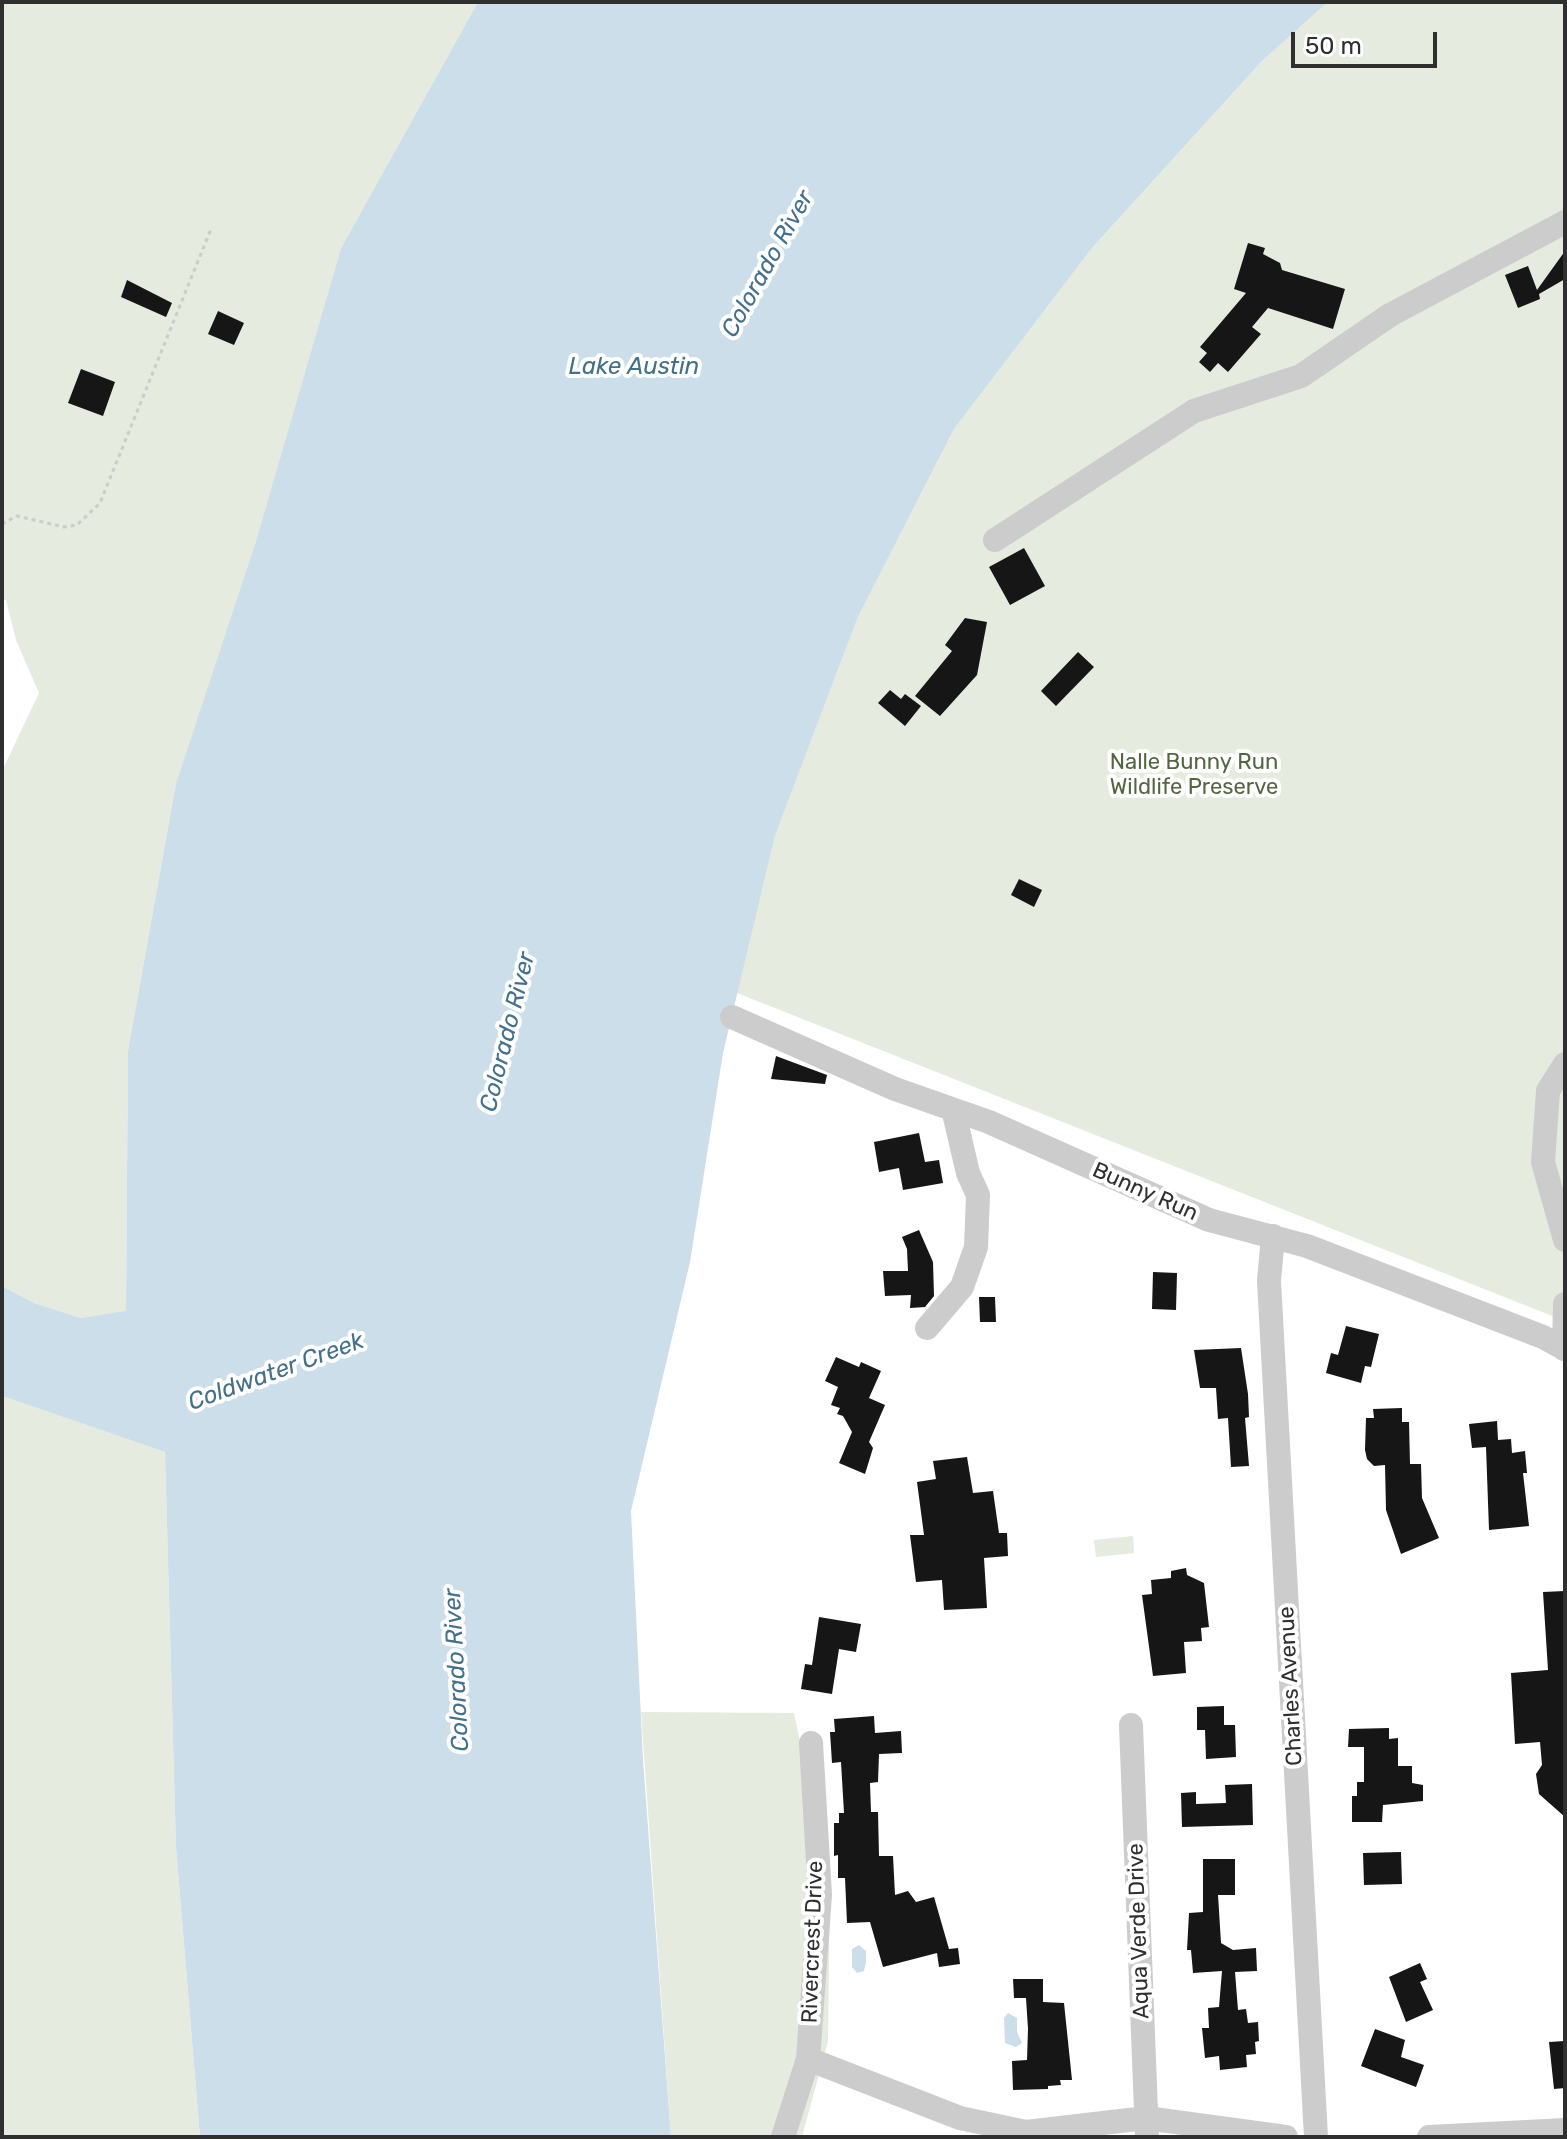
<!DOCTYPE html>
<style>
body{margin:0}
#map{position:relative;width:1567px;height:2139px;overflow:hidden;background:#fff;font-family:Rubik,sans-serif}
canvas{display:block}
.frame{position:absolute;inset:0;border:4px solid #2f2f2f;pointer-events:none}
.scale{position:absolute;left:1291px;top:32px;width:146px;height:36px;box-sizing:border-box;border:4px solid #2f2f2f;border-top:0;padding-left:10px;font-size:24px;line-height:28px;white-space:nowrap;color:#2f2f2f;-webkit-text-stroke:6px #fff;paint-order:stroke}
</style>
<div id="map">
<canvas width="1567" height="2139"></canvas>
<div class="frame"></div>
<div class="scale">50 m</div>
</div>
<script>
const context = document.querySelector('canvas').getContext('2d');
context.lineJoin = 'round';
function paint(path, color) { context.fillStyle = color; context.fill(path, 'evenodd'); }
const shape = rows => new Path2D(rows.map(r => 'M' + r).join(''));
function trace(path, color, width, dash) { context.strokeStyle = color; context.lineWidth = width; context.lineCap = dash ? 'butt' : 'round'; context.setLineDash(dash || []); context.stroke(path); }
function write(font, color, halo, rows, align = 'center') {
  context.font = font + ' Rubik,sans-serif'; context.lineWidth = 8; context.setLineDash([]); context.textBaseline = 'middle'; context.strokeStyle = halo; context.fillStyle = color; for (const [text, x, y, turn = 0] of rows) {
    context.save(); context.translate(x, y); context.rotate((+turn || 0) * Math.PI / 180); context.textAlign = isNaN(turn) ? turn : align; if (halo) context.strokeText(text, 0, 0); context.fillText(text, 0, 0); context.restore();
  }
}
const green = shape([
 [2,2,478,2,341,248,255,544,176,783,128,1051,126,1312,81,1318,34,1303,2,1286,2,771,39,693,16,640,6,600,2,599],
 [1328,2,1565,2,1565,1321,737,993,775,836,858,617,954,429,1092,248,1262,61],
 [2,1396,165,1452,176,1847,200,2137,2,2137],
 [1133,1536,1134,1553,1096,1557,1094,1540],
 [641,1712,794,1713,830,1886,828,2041,802,2137,671,2137]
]);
const water = shape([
 [478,2,1328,2,1262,61,1092,248,954,429,858,617,775,836,723,1053,690,1262,631,1511,643,1760,671,2137,200,2137,176,1847,165,1452,2,1396,2,1286,34,1303,81,1318,126,1311,128,1051,176,783,255,544,341,248],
 [859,1945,866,1951,866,1962,864,1971,857,1973,852,1967,852,1949],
 [1008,2013,1017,2018,1017,2032,1022,2043,1016,2047,1005,2043,1004,2018]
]);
const building = shape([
 [1248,243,1265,248,1263,254,1280,263,1282,270,1345,289,1333,329,1268,308,1252,327,1261,334,1228,372,1218,363,1210,372,1199,362,1207,353,1200,347,1246,293,1234,289],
 [1565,251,1565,279,1539,294,1540,299,1518,308,1505,275,1528,266,1537,290],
 [127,280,172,303,166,317,121,297],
 [218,311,244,323,234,345,208,334],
 [81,369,115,382,103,416,68,403],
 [1024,548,1045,586,1010,605,989,567],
 [965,618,987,622,977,675,940,716,915,696,952,651,945,645],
 [1078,652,1094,667,1056,706,1041,691],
 [890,690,901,699,905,694,921,706,905,726,878,703],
 [1019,879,1042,890,1034,907,1011,895],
 [776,1056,827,1075,825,1084,771,1079],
 [919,1133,925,1162,939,1160,943,1183,903,1190,899,1168,879,1172,874,1142],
 [919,1230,933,1262,934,1296,925,1307,910,1308,911,1295,885,1296,883,1271,908,1271,907,1249,902,1237],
 [1153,1272,1177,1273,1176,1310,1152,1309],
 [979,1297,995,1297,996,1322,980,1322],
 [1346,1326,1379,1334,1371,1367,1365,1366,1361,1383,1326,1373,1331,1353,1338,1355],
 [1241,1348,1248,1394,1249,1417,1245,1418,1249,1466,1231,1467,1228,1418,1218,1419,1216,1388,1200,1388,1194,1350],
 [836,1357,859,1367,861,1362,881,1371,869,1398,885,1405,869,1442,873,1448,865,1474,839,1463,852,1432,843,1416,837,1414,840,1408,831,1405,838,1387,825,1381],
 [1402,1408,1402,1422,1409,1422,1410,1464,1421,1464,1422,1498,1439,1538,1401,1554,1386,1510,1385,1465,1374,1466,1367,1459,1365,1450,1366,1418,1374,1418,1373,1409],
 [1497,1421,1498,1440,1511,1439,1512,1453,1525,1451,1527,1473,1523,1473,1529,1526,1489,1530,1486,1447,1472,1448,1469,1424],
 [967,1457,973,1493,993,1491,999,1533,1007,1533,1008,1556,984,1558,987,1608,944,1610,942,1580,916,1582,910,1535,924,1535,917,1482,936,1479,933,1461],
 [1186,1568,1187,1575,1204,1583,1209,1627,1201,1628,1202,1641,1184,1642,1186,1673,1153,1676,1142,1595,1152,1594,1151,1580,1171,1578,1171,1571],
 [1565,1591,1565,1817,1539,1794,1536,1774,1542,1765,1540,1742,1515,1744,1511,1673,1548,1670,1543,1592],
 [819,1617,861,1624,856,1652,839,1649,832,1694,801,1689,805,1664,812,1665],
 [1224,1706,1224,1725,1235,1725,1236,1757,1206,1759,1205,1730,1197,1730,1197,1707],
 [874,1716,875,1733,901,1731,902,1753,879,1754,878,1782,870,1783,871,1812,878,1812,879,1856,893,1856,895,1895,908,1891,916,1902,934,1897,949,1949,958,1948,960,1964,939,1967,937,1953,883,1967,870,1922,847,1923,845,1878,838,1878,838,1855,834,1856,834,1823,839,1823,839,1813,844,1813,841,1762,832,1763,830,1732,835,1732,834,1719],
 [1389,1728,1389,1739,1398,1738,1398,1766,1412,1766,1412,1783,1423,1785,1423,1801,1383,1805,1382,1822,1352,1822,1352,1796,1357,1796,1357,1782,1364,1782,1364,1747,1348,1747,1349,1729],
 [1252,1784,1253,1825,1182,1827,1181,1793,1196,1792,1196,1804,1226,1803,1225,1785],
 [1401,1852,1402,1884,1364,1885,1363,1853],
 [1203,1859,1235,1859,1235,1895,1218,1895,1221,1943,1233,1950,1256,1948,1257,1971,1235,1972,1238,2010,1246,2009,1248,2023,1258,2022,1259,2041,1255,2042,1256,2054,1246,2055,1247,2067,1220,2070,1219,2056,1205,2058,1202,2028,1209,2028,1208,2008,1219,2007,1222,1971,1193,1973,1191,1950,1187,1950,1189,1913,1203,1912],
 [1420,1963,1427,1979,1420,1982,1433,2010,1406,2022,1389,1977],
 [1013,1979,1043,1979,1043,2002,1064,2003,1072,2080,1060,2080,1061,2085,1048,2086,1048,2089,1013,2090,1012,2061,1027,2060,1028,2029,1026,1998,1014,1998],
 [1375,2029,1405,2040,1401,2057,1424,2065,1416,2087,1361,2066],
 [1565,2041,1565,2088,1554,2089,1549,2042]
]);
const path = shape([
 [2,4,4,2],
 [2,524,17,516,64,527,77,525,100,503,211,229]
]);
const minor = shape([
 [995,540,1194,411,1301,376,1390,315,1565,222],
 [732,1017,895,1089,989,1122,1209,1220,1307,1246,1543,1337,1565,1349],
 [1565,1064,1548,1091,1543,1162,1565,1240],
 [1273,1236,1269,1281,1316,2137],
 [927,1328,962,1287,976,1247,978,1195,968,1173,954,1113],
 [1564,1349,1565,1304],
 [1131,1725,1147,2137],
 [808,2059,960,2118,1026,2132,1146,2118,1286,2137],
 [783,2137,808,2059,820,1895,811,1743],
 [1429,2137,1565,2130]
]);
const parkNames = [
 ["Nalle Bunny Run",1194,763],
 ["Wildlife Preserve",1194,788]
];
const streetNames = [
 ["Bunny Run",1145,1192,24],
 ["Charles Avenue",1291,1686,-93],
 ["Aqua Verde Drive",1139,1931,-92],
 ["Rivercrest Drive",813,1942,-88]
];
const waterNames = [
 ["Colorado River",768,264,-61],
 ["Lake Austin",634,367],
 ["Colorado River",508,1032,-76],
 ["Coldwater Creek",276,1372,-20],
 ["Colorado River",457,1670,-93]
];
paint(green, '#e5ebde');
paint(water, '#cbdee9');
paint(building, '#161616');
trace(path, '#ccc', 3, [4, 4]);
trace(minor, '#ccc', 24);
write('22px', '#53673f', '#fff', parkNames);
write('22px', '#2f2f2f', '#fff', streetNames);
write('italic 24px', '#43708b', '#fff', waterNames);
</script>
